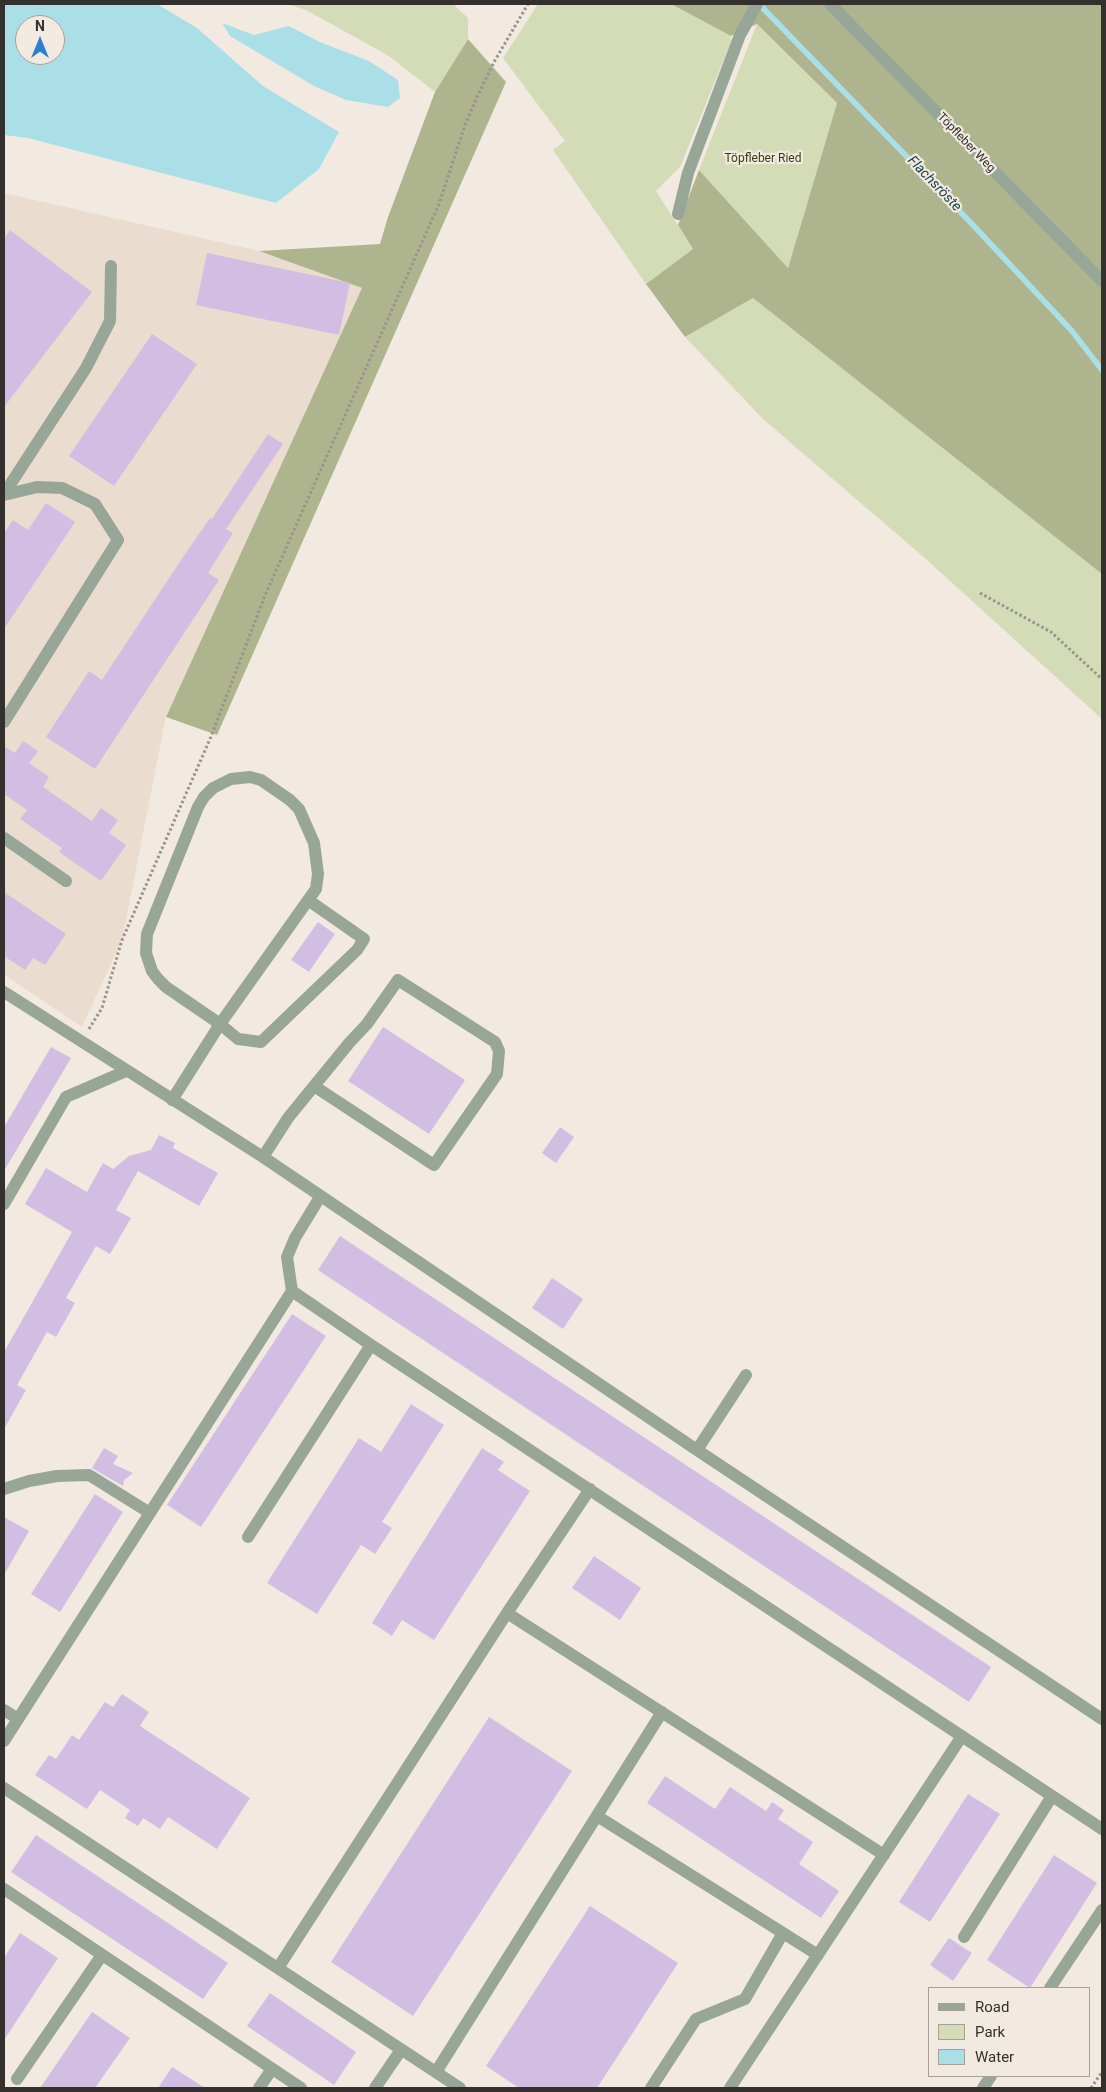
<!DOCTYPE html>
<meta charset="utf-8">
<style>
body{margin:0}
#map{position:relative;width:1106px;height:2092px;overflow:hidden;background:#f2eae1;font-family:Roboto,sans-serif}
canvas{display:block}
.frame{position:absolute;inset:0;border:5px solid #33302d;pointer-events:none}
.legend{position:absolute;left:928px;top:1987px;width:162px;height:90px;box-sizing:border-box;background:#f2eae1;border:1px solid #a6a099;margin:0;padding:6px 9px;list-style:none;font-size:15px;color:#33302d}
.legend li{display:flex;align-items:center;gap:10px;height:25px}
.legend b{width:25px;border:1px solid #a6a099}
.north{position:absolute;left:15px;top:15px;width:50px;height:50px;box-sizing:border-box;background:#f2eae1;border:1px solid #a6a099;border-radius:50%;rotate:0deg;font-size:14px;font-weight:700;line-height:20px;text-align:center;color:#33302d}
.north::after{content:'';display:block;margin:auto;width:18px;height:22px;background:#2c81cf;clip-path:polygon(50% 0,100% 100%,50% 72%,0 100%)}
</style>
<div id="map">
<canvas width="1106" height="2092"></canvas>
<div class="frame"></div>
<ul class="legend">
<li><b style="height:6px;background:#98a698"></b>Road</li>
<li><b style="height:14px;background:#d4dbb7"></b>Park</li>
<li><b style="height:14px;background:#aadfe8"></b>Water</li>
</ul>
<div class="north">N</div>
</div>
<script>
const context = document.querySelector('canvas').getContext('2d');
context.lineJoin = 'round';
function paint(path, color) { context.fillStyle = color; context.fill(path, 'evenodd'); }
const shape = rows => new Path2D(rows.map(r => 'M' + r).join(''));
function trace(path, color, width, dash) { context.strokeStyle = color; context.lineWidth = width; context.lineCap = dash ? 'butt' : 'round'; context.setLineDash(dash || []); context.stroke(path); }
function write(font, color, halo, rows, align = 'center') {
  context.font = font + ' Roboto,sans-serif'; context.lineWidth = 4.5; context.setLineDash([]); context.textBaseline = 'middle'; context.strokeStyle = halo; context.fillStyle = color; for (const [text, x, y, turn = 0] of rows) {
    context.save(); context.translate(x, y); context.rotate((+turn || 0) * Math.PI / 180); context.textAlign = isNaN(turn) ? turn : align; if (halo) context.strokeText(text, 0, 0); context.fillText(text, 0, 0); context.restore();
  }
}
const built = shape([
 [4,193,259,251,362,288,166,717,122,940,82,1027,4,975]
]);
const green = shape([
 [288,4,453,4,468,18,468,39,435,92,389,56,308,11],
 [538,4,671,4,731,36,731,42,680,167,656,191,693,249,646,284,553,150,565,141,503,58],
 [757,24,837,103,788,268,699,170],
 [753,298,1102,574,1102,719,927,560,763,419,685,337]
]);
const forest = shape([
 [671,4,1102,4,1102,574,753,298,685,337,646,284,693,249,678,225,699,170,788,268,837,103,757,24,731,36],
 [468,39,506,82,217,735,166,717,362,288,259,251,380,244,388,217,435,92]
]);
const water = shape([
 [4,4,157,4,197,28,263,86,339,132,319,169,276,203,28,138,4,135],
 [25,25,55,25,55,55,25,55],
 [222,23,254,35,289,26,320,42,369,61,398,80,400,98,388,107,346,100,314,86,230,36]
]);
const stream = shape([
 [759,4,972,224,1072,331,1102,370]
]);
const building = shape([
 [10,230,92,292,4,407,4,239],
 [207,253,350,283,339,335,196,305],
 [152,334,197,364,114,486,69,456],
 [268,434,283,444,226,529,233,533,208,573,219,580,95,769,46,737,89,671,102,680,183,557,210,518,212,519],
 [46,503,75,522,4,629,4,533,13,520,28,530],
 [23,741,38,751,29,763,49,777,43,787,92,821,101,808,118,820,109,833,126,845,101,881,59,852,62,848,20,819,27,810,4,794,4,746,15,753],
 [4,892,66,934,45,965,33,958,25,970,4,956],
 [318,922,335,934,309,972,291,960],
 [383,1027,465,1080,429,1134,348,1081],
 [51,1047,71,1058,4,1171,4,1127],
 [560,1127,574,1137,556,1163,542,1153],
 [159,1135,175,1143,173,1148,218,1173,199,1206,138,1171,116,1210,131,1218,110,1254,96,1246,66,1298,75,1303,56,1337,47,1332,17,1385,26,1390,4,1429,4,1352,72,1232,25,1204,46,1168,87,1192,103,1163,113,1169,129,1156,151,1150],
 [340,1236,991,1667,969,1702,318,1270],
 [552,1278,583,1299,563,1329,532,1308],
 [292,1314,326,1336,201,1527,167,1505],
 [411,1404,444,1425,382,1522,392,1528,375,1554,361,1545,317,1614,267,1583,359,1438,381,1452],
 [104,1448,118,1456,113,1464,133,1473,124,1480,123,1486,92,1468],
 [482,1448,504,1462,498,1470,530,1491,434,1640,402,1620,392,1636,372,1623],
 [95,1494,123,1512,60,1612,31,1594],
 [4,1517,29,1531,4,1575],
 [594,1556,641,1588,620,1620,572,1588],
 [122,1694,149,1712,140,1726,250,1798,217,1849,168,1817,160,1829,143,1818,138,1826,125,1818,130,1810,100,1790,87,1809,35,1775,49,1755,56,1759,72,1735,79,1740,105,1702,113,1707],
 [489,1717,572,1771,413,2016,331,1962],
 [665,1776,715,1809,730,1787,766,1811,772,1802,784,1810,778,1819,813,1842,799,1864,839,1891,821,1918,647,1803],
 [968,1794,1000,1814,930,1922,899,1902],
 [36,1835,228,1963,203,1999,11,1872],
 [1054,1855,1097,1883,1030,1988,987,1960],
 [590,1906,678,1963,597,2088,519,2088,486,2066],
 [20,1933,58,1958,4,2040,4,1958],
 [949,1938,972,1953,953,1981,930,1965],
 [270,1993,356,2052,334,2085,247,2026],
 [92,2012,130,2038,95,2088,40,2088],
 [172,2067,205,2088,158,2088]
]);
const path = shape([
 [980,593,1051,632,1102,679],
 [89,1029,102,1008,122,940,210,739,266,593,439,204,465,125,478,95,494,62,528,4],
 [1091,2088,1102,2072]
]);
const minor = shape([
 [830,4,1102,281],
 [678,214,688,173,740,35,757,4],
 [4,494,86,368,110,321,111,266],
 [4,495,37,487,62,488,95,504,118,540,4,722],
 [4,838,66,881],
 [4,992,263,1157,697,1450,1102,1719],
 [172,1100,220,1024,316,889,318,874,314,843,299,809,290,800,261,780,250,777,231,779,213,788,204,797,198,807,147,934,146,953,152,971,158,979,166,987,220,1024,238,1039,261,1042,357,950,364,939,308,900],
 [263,1157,288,1118,314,1086,350,1042,367,1024,398,980,495,1042,499,1051,497,1074,434,1165,314,1086],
 [320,1197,295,1238,287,1257,292,1291,371,1345,1102,1829],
 [4,1204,66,1097,126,1071],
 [697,1450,746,1375],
 [4,1489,29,1481,57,1476,89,1475,150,1513],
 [248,1537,371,1345],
 [507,1613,884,1855],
 [4,1710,18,1719],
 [4,1741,292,1291],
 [4,1788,460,2088],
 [597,1816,818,1955],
 [4,1889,301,2088],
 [964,1937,1052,1796],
 [278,1968,507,1613,590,1489],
 [1050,1988,1102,1910],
 [436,2072,662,1712],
 [17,2079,102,1955],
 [259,2088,272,2069],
 [375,2088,401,2050],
 [651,2088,696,2019,745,1999,783,1933],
 [730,2088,962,1736],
 [983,2088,991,2076]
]);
const streetNames = [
 ["Töpfleber Weg",966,143,46]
];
const parkNames = [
 ["Töpfleber Ried",763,159]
];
const waterNames = [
 ["Flachsröste",934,184,46]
];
paint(built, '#eaddd0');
paint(green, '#d4dbb7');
paint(forest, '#aeb58e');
paint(water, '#aadfe8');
trace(stream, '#aadfe8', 5.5);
paint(building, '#d2bee2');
trace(path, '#98938d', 3, [2.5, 2.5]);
trace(minor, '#98a698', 12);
write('12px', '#33302d', '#f2eae1', streetNames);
write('12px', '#373d0d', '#f2eae1', parkNames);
write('italic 14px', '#124149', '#f2eae1', waterNames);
</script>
